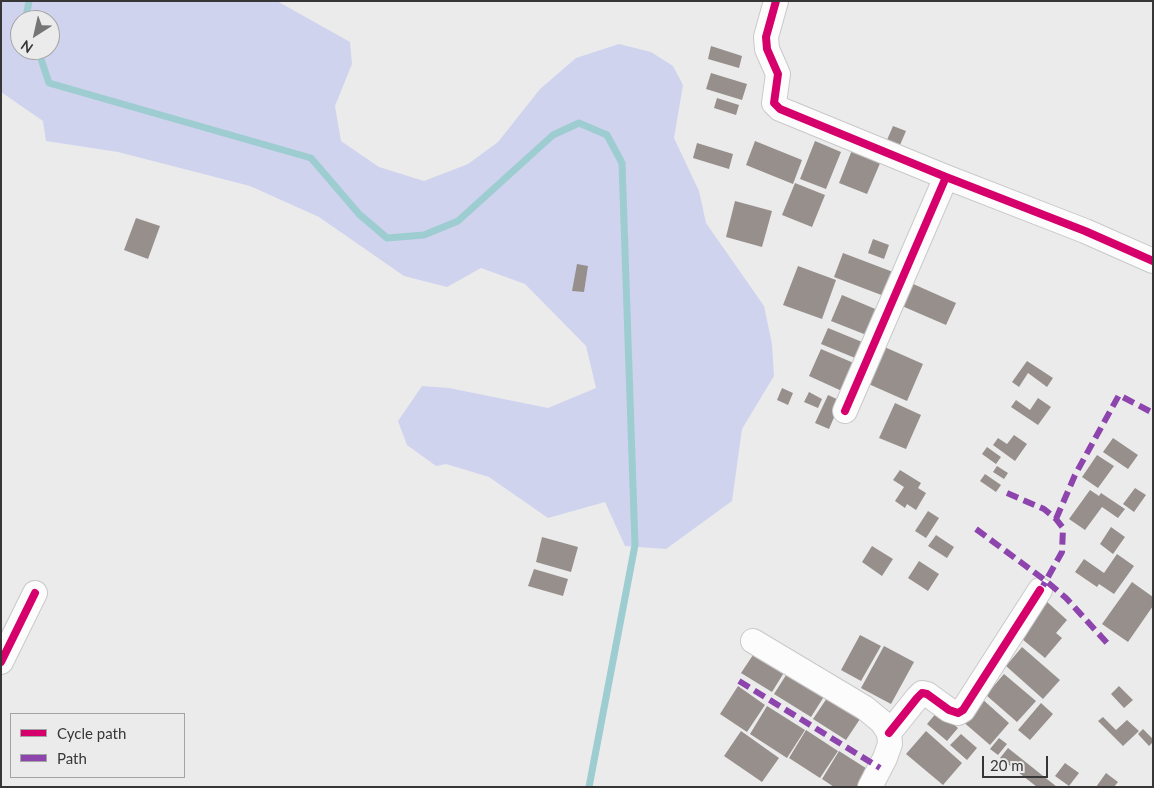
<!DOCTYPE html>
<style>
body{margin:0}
#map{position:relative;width:1154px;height:788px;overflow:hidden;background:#ebebec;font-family:Lato,sans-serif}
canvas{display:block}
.frame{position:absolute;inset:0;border:2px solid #363636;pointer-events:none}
.legend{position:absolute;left:10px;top:713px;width:175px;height:65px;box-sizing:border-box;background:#ebebec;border:1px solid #a3a3a3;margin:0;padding:6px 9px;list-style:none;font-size:15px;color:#363636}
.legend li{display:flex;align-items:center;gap:10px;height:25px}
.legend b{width:25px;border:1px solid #a3a3a3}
.north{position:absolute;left:10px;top:10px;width:50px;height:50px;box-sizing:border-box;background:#ebebec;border:1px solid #a3a3a3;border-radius:50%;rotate:215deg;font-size:14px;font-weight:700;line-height:20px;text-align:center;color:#363636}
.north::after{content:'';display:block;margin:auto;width:18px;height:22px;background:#757576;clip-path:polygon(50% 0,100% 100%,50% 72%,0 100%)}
.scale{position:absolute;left:982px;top:756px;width:66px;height:22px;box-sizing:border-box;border:2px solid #363636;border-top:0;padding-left:6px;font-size:15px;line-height:18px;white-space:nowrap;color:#363636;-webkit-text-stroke:4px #ebebec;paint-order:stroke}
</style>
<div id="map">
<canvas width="1154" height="788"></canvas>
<div class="frame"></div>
<ul class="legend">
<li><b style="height:6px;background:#d6006c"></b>Cycle path</li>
<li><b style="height:6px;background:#8e44ad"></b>Path</li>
</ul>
<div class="north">N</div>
<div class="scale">20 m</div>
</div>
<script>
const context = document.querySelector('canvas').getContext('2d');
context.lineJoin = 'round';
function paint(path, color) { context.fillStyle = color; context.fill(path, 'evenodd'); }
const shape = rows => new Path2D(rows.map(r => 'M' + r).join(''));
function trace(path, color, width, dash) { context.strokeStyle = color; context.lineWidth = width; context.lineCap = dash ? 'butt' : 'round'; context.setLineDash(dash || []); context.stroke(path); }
const green = shape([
 [1,1,277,1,350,42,352,64,335,106,341,141,379,167,424,181,468,164,498,142,540,89,576,58,619,44,651,52,673,66,683,85,674,138,699,191,706,223,764,306,772,344,774,376,742,429,732,501,666,549,625,546,605,502,548,518,489,477,446,464,436,466,407,445,398,421,422,386,449,388,548,408,596,388,586,346,525,284,481,268,447,287,404,276,319,217,250,186,118,152,46,141,43,121,1,92],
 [20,20,50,20,50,50,20,50]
]);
const stream = shape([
 [29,1,27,12,30,20],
 [38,50,49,83,311,158,359,214,387,238,424,235,458,221,553,135,579,123,607,135,622,163,635,545,589,787]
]);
const building = shape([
 [711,46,742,56,739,68,708,59],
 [711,73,747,84,742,100,706,89],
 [717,98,739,105,736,115,714,108],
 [893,126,906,131,900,145,887,140],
 [755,141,802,160,793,184,746,165],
 [815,141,841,152,826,189,800,179],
 [697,143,733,154,729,169,693,158],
 [852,150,881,161,867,194,839,183],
 [795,183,825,195,812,227,782,215],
 [735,201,772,211,762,247,726,237],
 [136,218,160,226,148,259,124,250],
 [873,239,889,245,884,259,868,253],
 [843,253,893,272,884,296,834,277],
 [577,264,588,266,584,292,572,291],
 [798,266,836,280,822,319,783,305],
 [911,283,956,303,946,325,902,306],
 [842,295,880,311,869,336,831,321],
 [828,328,867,344,860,360,821,344],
 [880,345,923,364,907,401,864,382],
 [821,349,856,364,844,392,809,376],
 [1027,361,1053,378,1047,387,1028,373,1019,387,1012,382],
 [782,388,793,393,788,405,777,400],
 [809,392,822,399,818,408,804,402],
 [828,395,841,401,829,429,815,423],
 [1038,398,1051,407,1038,425,1011,407,1016,400,1030,410],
 [895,403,921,415,906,449,879,438],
 [1014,435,1027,444,1015,461,993,445,998,438,1007,444],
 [1113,438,1138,455,1128,469,1103,452],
 [987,447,1001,457,996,464,982,454],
 [1097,455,1114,466,1098,488,1082,477],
 [997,466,1008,473,1004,479,993,472],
 [900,470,921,483,918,488,926,493,916,510,907,504,905,508,895,501,904,487,893,480],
 [985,474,1001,485,996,492,980,481],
 [1135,488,1146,495,1134,512,1123,504],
 [1090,490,1099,496,1101,493,1125,509,1118,518,1102,507,1085,530,1069,519],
 [928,511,939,518,926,538,915,531],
 [1111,527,1125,537,1113,554,1100,544],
 [936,535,954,547,947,558,928,546],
 [542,537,578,547,571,572,536,562],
 [872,546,893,559,882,576,862,562],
 [1117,554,1134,566,1114,594,1099,584,1097,587,1075,572,1084,559,1104,573],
 [919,561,939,574,928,591,908,578],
 [534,569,568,579,563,596,528,586],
 [1132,582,1153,597,1153,606,1128,642,1102,624],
 [1045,600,1067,620,1056,633,1062,638,1045,658,1016,634],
 [860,635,881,646,861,681,841,670],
 [884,646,914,662,891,704,861,688],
 [1022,647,1060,680,1043,699,1006,666],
 [755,652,785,671,772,692,741,673],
 [788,672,825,695,811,717,774,694],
 [1004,674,1036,701,1017,722,986,695],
 [738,686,765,705,747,732,720,714],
 [1119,686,1133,700,1124,708,1111,694],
 [829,695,862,716,846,740,813,719],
 [981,698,1009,723,990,745,961,720],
 [1041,703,1053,714,1030,740,1018,730],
 [767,706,805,730,787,758,750,734],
 [938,711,958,728,947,741,927,724],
 [1103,717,1116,730,1127,720,1139,731,1123,746,1098,721],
 [1143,729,1153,739,1153,742,1149,746,1138,734],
 [806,730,838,751,820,778,789,758],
 [741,731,779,758,762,782,724,756],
 [926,731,962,763,943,785,906,754],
 [961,734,977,748,967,760,950,745],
 [999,738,1007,744,998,755,990,749],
 [1008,748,1057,787,1037,787,1000,758],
 [839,751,872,772,862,787,834,787,822,779],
 [1065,763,1079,773,1069,786,1055,776],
 [1106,773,1118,782,1114,787,1096,787]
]);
const street = shape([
 [776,1,766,37,767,49,778,74,774,103,780,109,946,177,1085,231,1153,261],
 [845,411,946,177],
 [753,641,865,708,882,722,889,733,890,744,885,758,870,787],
 [1,662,35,593],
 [889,733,917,698,922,693,927,694,949,710,958,713,963,710,1040,590]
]);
const quiet = shape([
 [1007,493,1044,509,1056,519,1063,528,1062,552,1043,586],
 [1056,519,1075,475,1119,395,1153,413],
 [976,529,1046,581,1066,598,1108,644],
 [739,681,880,768]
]);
const cycleway = shape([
 [776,1,766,37,767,49,778,74,774,103,780,109,946,177,1085,231,1153,261],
 [845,411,946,177],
 [1,662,35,593],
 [889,733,917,698,922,693,927,694,949,710,958,713,963,710,1040,590]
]);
paint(green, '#d0d3ee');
trace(stream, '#9dcdd1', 7);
paint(building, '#978f8b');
trace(street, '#c9c9ca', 26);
trace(street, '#fcfcfc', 24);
trace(quiet, '#8e44ad', 6, [12, 6]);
trace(cycleway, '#d6006c', 8);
</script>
